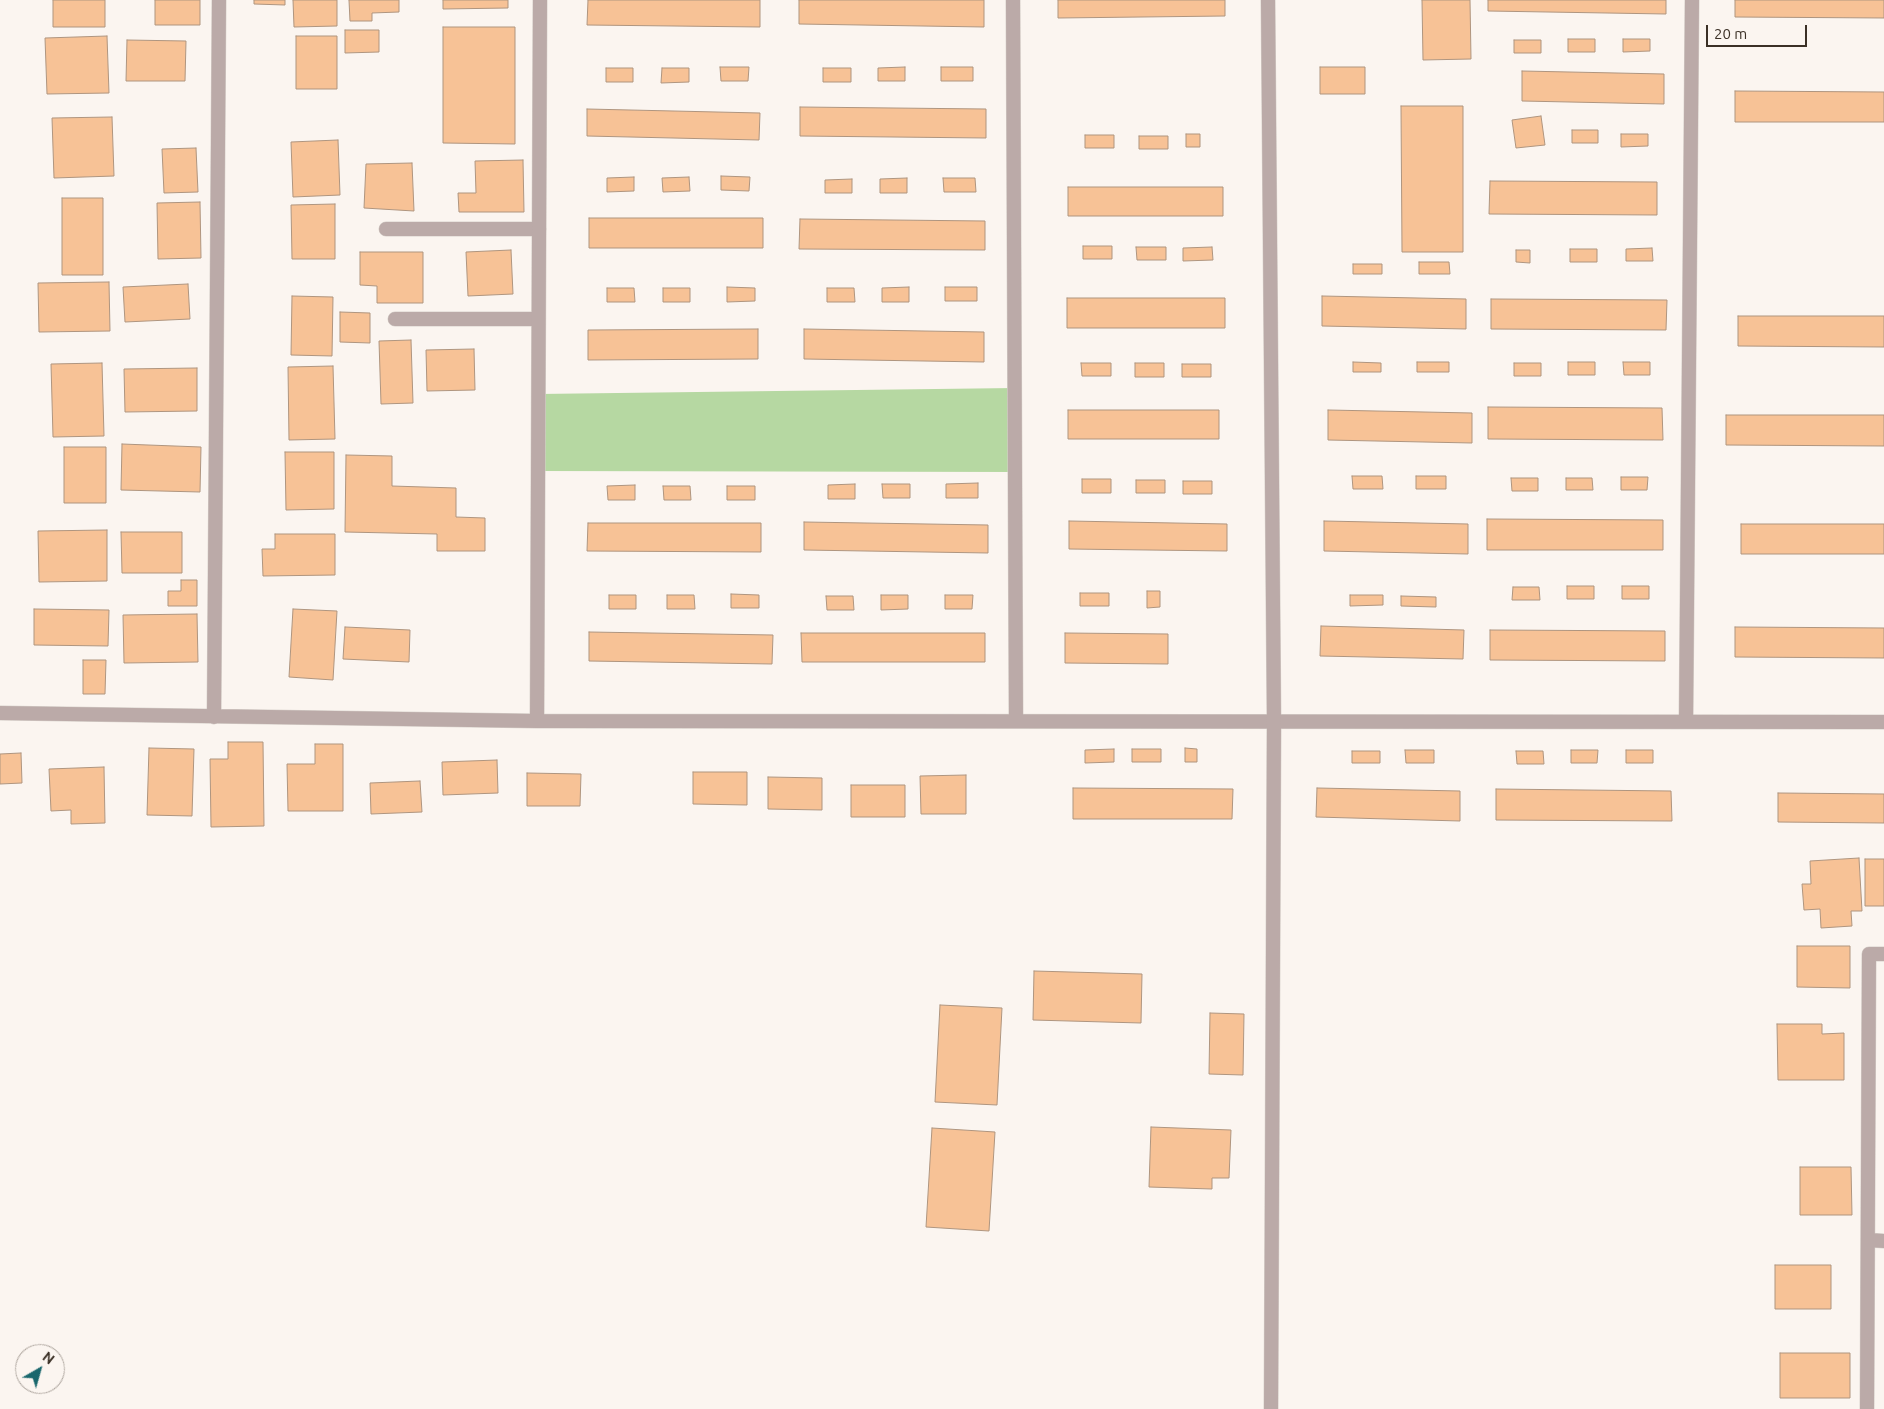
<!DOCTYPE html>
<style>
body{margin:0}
#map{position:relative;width:1884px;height:1409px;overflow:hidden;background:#fbf5f0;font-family:Ubuntu,sans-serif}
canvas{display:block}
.north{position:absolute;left:15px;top:1344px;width:50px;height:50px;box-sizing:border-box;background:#fbf5f0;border:1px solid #aea69f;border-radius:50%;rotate:38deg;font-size:14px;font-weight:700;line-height:20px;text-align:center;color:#3b3026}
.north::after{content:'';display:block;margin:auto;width:18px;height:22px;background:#19676d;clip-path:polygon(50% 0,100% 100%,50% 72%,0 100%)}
.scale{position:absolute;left:1706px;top:25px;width:101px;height:22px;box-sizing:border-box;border:2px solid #3b3026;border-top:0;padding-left:6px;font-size:15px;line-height:18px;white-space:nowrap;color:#3b3026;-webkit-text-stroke:4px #fbf5f0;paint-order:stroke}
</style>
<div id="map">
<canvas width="1884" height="1409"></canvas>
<div class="north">N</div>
<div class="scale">20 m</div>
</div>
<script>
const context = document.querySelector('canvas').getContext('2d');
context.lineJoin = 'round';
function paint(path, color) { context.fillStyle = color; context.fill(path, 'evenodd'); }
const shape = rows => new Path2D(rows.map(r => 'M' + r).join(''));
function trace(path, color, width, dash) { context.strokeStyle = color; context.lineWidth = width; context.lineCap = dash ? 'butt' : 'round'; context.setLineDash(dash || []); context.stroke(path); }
const green = shape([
 [1015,388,1015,472,538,471,538,394]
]);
const building = shape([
 [53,0,105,0,105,27,53,27,53,0],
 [155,0,200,0,200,25,155,25,155,0],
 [254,0,285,0,285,5,254,4,254,0],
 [293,0,337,0,337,26,294,27,293,0],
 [349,0,399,0,399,12,372,13,372,21,350,21,349,0],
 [443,0,508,0,508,8,443,9,443,0],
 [588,0,760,0,760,27,587,25,588,0],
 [799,0,984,0,984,27,799,24,799,0],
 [1058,0,1225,0,1225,16,1058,18,1058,0],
 [1422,0,1470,0,1471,59,1423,60,1422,0],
 [1488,0,1666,0,1666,14,1488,11,1488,0],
 [1735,0,1884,0,1884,18,1735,17,1735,0],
 [443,27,515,27,515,144,443,143,443,27],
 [345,30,379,30,379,52,345,53,345,30],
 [107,36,109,93,47,94,45,38,107,36],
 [296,36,337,36,337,89,296,89,296,36],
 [1568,39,1595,39,1595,52,1568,52,1568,39],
 [1623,39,1650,39,1650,51,1623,52,1623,39],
 [127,40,186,41,185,81,126,81,127,40],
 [1514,40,1541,40,1541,53,1514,53,1514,40],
 [720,67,749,67,748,81,721,81,720,67],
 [905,67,905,81,878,81,878,68,905,67],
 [941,67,973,67,973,81,941,81,941,67],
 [1320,67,1365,67,1365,94,1320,94,1320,67],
 [606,68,633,68,633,82,606,82,606,68],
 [662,68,689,68,689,82,661,83,662,68],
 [823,68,851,68,851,82,823,82,823,68],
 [1522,71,1664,74,1664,104,1522,101,1522,71],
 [1735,91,1884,92,1884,122,1735,122,1735,91],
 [1401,106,1463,106,1463,252,1402,252,1401,106],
 [800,107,986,109,986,138,800,136,800,107],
 [587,109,760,113,759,140,587,136,587,109],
 [1541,116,1545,145,1516,148,1512,120,1541,116],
 [112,117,114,176,54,178,52,118,112,117],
 [1572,130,1598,130,1598,143,1572,143,1572,130],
 [1186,134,1200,134,1200,147,1186,147,1186,134],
 [1621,134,1648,134,1648,146,1621,147,1621,134],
 [1085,135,1114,135,1114,148,1085,148,1085,135],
 [1139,136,1168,136,1168,149,1139,149,1139,136],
 [338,140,340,195,293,197,291,142,338,140],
 [196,148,198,192,164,193,162,149,196,148],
 [523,160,524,212,459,212,458,193,476,193,475,161,523,160],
 [412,163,414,211,364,208,366,164,412,163],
 [721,176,750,177,749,191,721,190,721,176],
 [634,177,634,191,607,192,607,178,634,177],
 [689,177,690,191,663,192,662,178,689,177],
 [907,178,907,193,880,193,880,179,907,178],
 [943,178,975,178,976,192,944,192,943,178],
 [852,179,852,193,825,193,825,180,852,179],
 [1490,181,1657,182,1657,215,1489,214,1490,181],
 [1068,187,1223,187,1223,216,1068,216,1068,187],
 [62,198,103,198,103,275,62,275,62,198],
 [200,202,201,258,158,259,157,203,200,202],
 [335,204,335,259,292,259,291,205,335,204],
 [589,218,763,218,763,248,589,248,589,218],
 [800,219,985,221,985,250,799,249,800,219],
 [1083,246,1112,246,1112,259,1083,259,1083,246],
 [1136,247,1166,247,1166,260,1137,260,1136,247],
 [1212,247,1213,260,1183,261,1183,248,1212,247],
 [1652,248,1653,261,1626,261,1626,249,1652,248],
 [1570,249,1597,249,1597,262,1570,262,1570,249],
 [511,250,513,294,468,296,466,252,511,250],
 [1516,250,1530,250,1530,263,1516,262,1516,250],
 [360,252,423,252,423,303,377,303,377,286,360,285,360,252],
 [1419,262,1449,262,1450,274,1419,274,1419,262],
 [1353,264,1382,264,1382,274,1353,274,1353,264],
 [109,282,110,331,39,332,38,283,109,282],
 [188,284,190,319,125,322,123,287,188,284],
 [727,287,755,288,755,301,727,302,727,287],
 [909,287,909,302,882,302,882,288,909,287],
 [945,287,977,287,977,301,945,301,945,287],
 [607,288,634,288,635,302,607,302,607,288],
 [663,288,690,288,690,302,663,302,663,288],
 [827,288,854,288,855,302,827,302,827,288],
 [292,296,333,297,332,356,291,355,292,296],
 [1322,296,1466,299,1466,329,1322,326,1322,296],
 [1067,298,1225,298,1225,328,1067,328,1067,298],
 [1491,299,1667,300,1666,330,1491,329,1491,299],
 [340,312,370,313,370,343,340,342,340,312],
 [1738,316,1884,316,1884,347,1738,346,1738,316],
 [758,329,758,359,588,360,588,330,758,329],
 [804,329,984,332,984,362,804,359,804,329],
 [411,340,413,403,381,404,379,341,411,340],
 [474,349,475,390,427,391,426,350,474,349],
 [1353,362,1381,363,1381,372,1353,372,1353,362],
 [1417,362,1449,362,1449,372,1417,372,1417,362],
 [1568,362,1595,362,1595,375,1568,375,1568,362],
 [1623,362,1650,362,1650,375,1624,375,1623,362],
 [102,363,104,436,53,437,51,364,102,363],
 [1081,363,1111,363,1111,376,1082,376,1081,363],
 [1135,363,1164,363,1164,377,1135,377,1135,363],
 [1514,363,1541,363,1541,376,1514,376,1514,363],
 [1182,364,1211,364,1211,377,1182,377,1182,364],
 [333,366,335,439,289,440,288,367,333,366],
 [197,368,197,411,125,412,124,369,197,368],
 [1488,407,1662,408,1663,440,1488,439,1488,407],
 [1068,410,1219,410,1219,439,1068,439,1068,410],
 [1328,410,1472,413,1472,443,1328,440,1328,410],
 [1726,415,1884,415,1884,446,1726,445,1726,415],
 [122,444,201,447,200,492,121,490,122,444],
 [64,447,106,447,106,503,64,503,64,447],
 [285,452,334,452,334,509,286,510,285,452],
 [346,455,392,456,392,486,456,488,456,517,485,518,485,551,437,551,437,534,345,532,346,455],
 [1352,476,1382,476,1383,489,1353,489,1352,476],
 [1416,476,1446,476,1446,489,1416,489,1416,476],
 [1621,477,1648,477,1647,490,1621,490,1621,477],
 [1511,478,1538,478,1538,491,1512,491,1511,478],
 [1566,478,1592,478,1593,490,1566,490,1566,478],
 [1082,479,1111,479,1111,493,1082,493,1082,479],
 [1136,480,1165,480,1165,493,1136,493,1136,480],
 [1183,481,1212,481,1212,494,1183,494,1183,481],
 [978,483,978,498,946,498,946,484,978,483],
 [855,484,855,499,828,499,828,485,855,484],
 [882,484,910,484,910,498,883,498,882,484],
 [635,485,635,500,608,500,607,486,635,485],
 [663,486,690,486,691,500,664,500,663,486],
 [727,486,755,486,755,500,727,500,727,486],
 [1487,519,1663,520,1663,550,1487,550,1487,519],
 [1069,521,1227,524,1227,551,1069,549,1069,521],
 [1324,521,1468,524,1468,554,1324,551,1324,521],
 [804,522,988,525,988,553,804,550,804,522],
 [588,523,761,523,761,552,587,551,588,523],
 [1741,524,1884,524,1884,554,1741,554,1741,524],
 [107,530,107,581,39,582,38,531,107,530],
 [121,532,182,532,182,573,122,573,121,532],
 [275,534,335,534,335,575,263,576,262,549,275,549,275,534],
 [181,580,197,580,197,606,168,606,168,591,181,591,181,580],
 [1567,586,1594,586,1594,599,1567,599,1567,586],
 [1622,586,1649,586,1649,599,1622,599,1622,586],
 [1513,587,1539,587,1540,600,1512,600,1513,587],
 [1147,591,1160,591,1160,607,1147,608,1147,591],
 [1080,593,1109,593,1109,606,1080,606,1080,593],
 [731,594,759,595,759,608,731,608,731,594],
 [609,595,636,595,636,609,609,609,609,595],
 [667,595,694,595,695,609,667,609,667,595],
 [881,595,908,595,908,609,881,610,881,595],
 [945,595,973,595,972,609,945,609,945,595],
 [1350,595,1383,595,1383,605,1350,606,1350,595],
 [826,596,853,596,854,610,827,610,826,596],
 [1401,596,1436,597,1436,607,1401,606,1401,596],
 [34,609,109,610,108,646,34,645,34,609],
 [293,609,337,611,333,680,289,677,293,609],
 [197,614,198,662,124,663,123,615,197,614],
 [1321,626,1464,630,1463,659,1320,656,1321,626],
 [345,627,410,630,409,662,343,659,345,627],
 [1735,627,1884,628,1884,658,1735,657,1735,627],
 [1490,630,1665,631,1665,661,1490,660,1490,630],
 [589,632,773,635,772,664,589,661,589,632],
 [801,633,985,633,985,662,802,662,801,633],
 [1065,633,1168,634,1168,664,1065,663,1065,633],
 [83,660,106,660,105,694,83,694,83,660],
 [228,742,263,742,264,826,211,827,210,759,228,759,228,742],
 [315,744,343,744,343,811,288,811,287,764,315,764,315,744],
 [149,748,194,749,192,816,147,815,149,748],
 [1185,748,1197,749,1197,762,1185,762,1185,748],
 [1114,749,1114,762,1085,763,1085,750,1114,749],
 [1132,749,1161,749,1161,762,1132,762,1132,749],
 [1405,750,1434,750,1434,763,1406,763,1405,750],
 [1571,750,1598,750,1597,763,1571,763,1571,750],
 [1626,750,1653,750,1653,763,1626,763,1626,750],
 [1352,751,1380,751,1380,763,1352,763,1352,751],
 [1516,751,1543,751,1544,764,1517,764,1516,751],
 [21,753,22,783,0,784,0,754,21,753],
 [497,760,498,793,443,795,442,762,497,760],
 [104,767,105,823,71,824,71,810,51,811,49,769,104,767],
 [693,772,747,772,747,805,693,804,693,772],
 [527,773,581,774,580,806,527,806,527,773],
 [966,775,966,814,921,814,920,776,966,775],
 [768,777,822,778,822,810,768,809,768,777],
 [420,781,422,812,371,814,370,783,420,781],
 [851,785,905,785,905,817,851,817,851,785],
 [1073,788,1233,789,1232,819,1073,819,1073,788],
 [1317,788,1460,791,1460,821,1316,817,1317,788],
 [1496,789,1671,791,1672,821,1496,820,1496,789],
 [1778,793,1884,794,1884,823,1778,822,1778,793],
 [1859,858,1862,911,1851,911,1852,926,1821,928,1820,909,1804,910,1802,884,1811,884,1810,861,1859,858],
 [1865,859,1884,859,1884,906,1865,906,1865,859],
 [1797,946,1850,946,1850,988,1797,987,1797,946],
 [1034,971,1142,974,1141,1023,1033,1020,1034,971],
 [940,1005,1002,1008,997,1105,935,1102,940,1005],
 [1210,1013,1244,1014,1243,1075,1209,1074,1210,1013],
 [1777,1024,1822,1024,1822,1034,1844,1033,1844,1080,1778,1080,1777,1024],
 [1151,1127,1231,1130,1229,1178,1212,1178,1212,1189,1149,1187,1151,1127],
 [932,1128,995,1132,989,1231,926,1227,932,1128],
 [1800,1167,1851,1167,1852,1215,1800,1215,1800,1167],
 [1775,1265,1831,1265,1831,1309,1775,1309,1775,1265],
 [1780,1353,1850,1353,1850,1398,1780,1398,1780,1353]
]);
const service = shape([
 [386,229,539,229],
 [395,319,538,319]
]);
const minor = shape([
 [1013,0,1016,720],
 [0,713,537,721,1884,722],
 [214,717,219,0],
 [537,721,540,0],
 [1686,722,1692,0],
 [1868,1240,1884,1241],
 [1867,1409,1869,954,1884,954]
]);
const tertiary = shape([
 [1268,0,1274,722,1271,1409]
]);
paint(green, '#b6d8a2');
paint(building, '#f7c296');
trace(building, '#af957f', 1);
trace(service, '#d8d2cc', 15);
trace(minor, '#d8d2cc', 15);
trace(tertiary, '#d8d2cc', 15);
trace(service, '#bbaaa8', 14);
trace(minor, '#bbaaa8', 14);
trace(tertiary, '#bbaaa8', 14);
</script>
